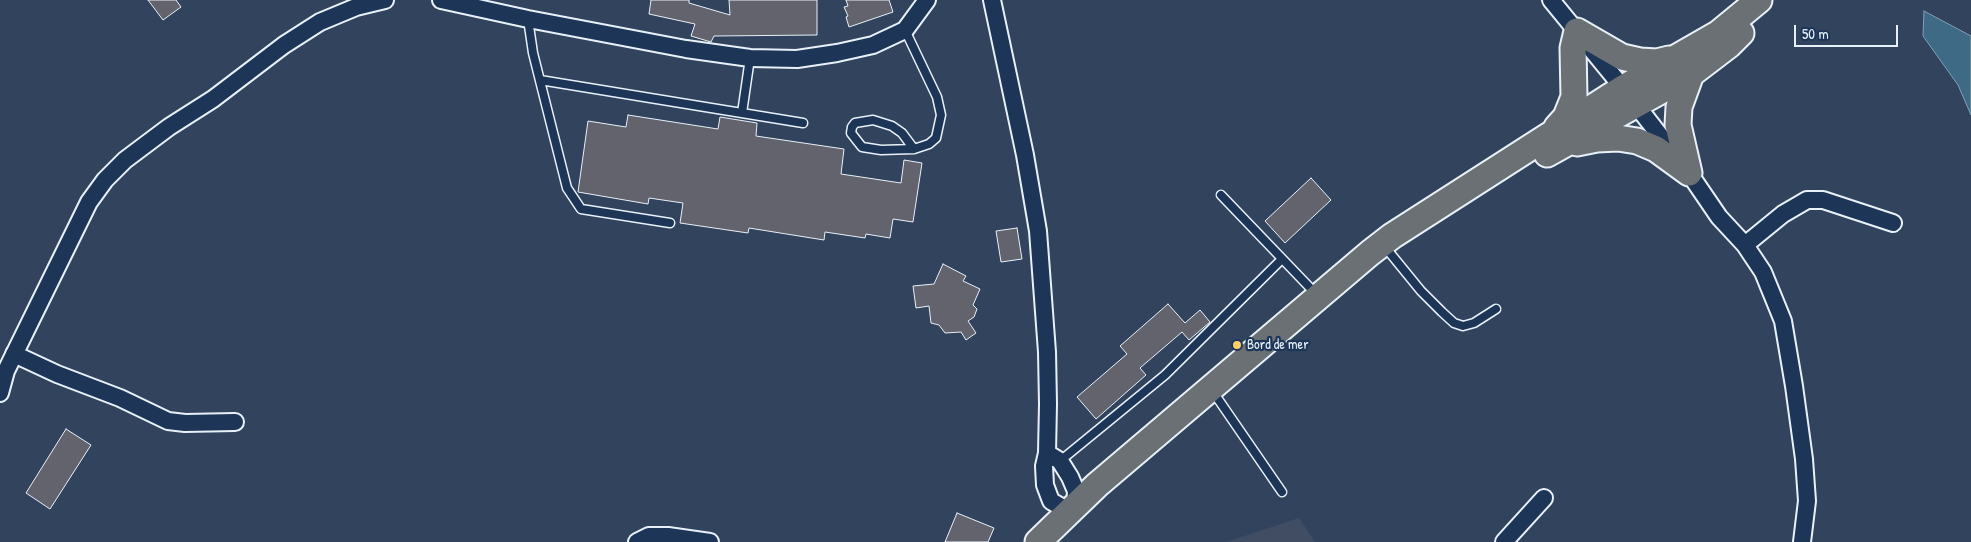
<!DOCTYPE html>
<style>
body{margin:0}
#map{position:relative;width:1971px;height:542px;overflow:hidden;background:#32435e;font-family:"Patrick Hand",sans-serif}
canvas{display:block}
.scale{position:absolute;left:1794px;top:25px;width:104px;height:22px;box-sizing:border-box;border:2px solid #e8f1f8;border-top:0;padding-left:6px;font-size:15px;line-height:18px;white-space:nowrap;color:#e8f1f8;-webkit-text-stroke:4px #1d3557;paint-order:stroke}
</style>
<div id="map">
<canvas width="1971" height="542"></canvas>
<div class="scale">50 m</div>
</div>
<script>
const context = document.querySelector('canvas').getContext('2d');
context.lineJoin = 'round';
function paint(path, color) { context.fillStyle = color; context.fill(path, 'evenodd'); }
const shape = rows => new Path2D(rows.map(r => 'M' + r).join(''));
function trace(path, color, width, dash) { context.strokeStyle = color; context.lineWidth = width; context.lineCap = dash ? 'butt' : 'round'; context.setLineDash(dash || []); context.stroke(path); }
function write(font, color, halo, rows, align = 'center') {
  context.font = font + ' "Patrick Hand",sans-serif'; context.lineWidth = 4.5; context.setLineDash([]); context.textBaseline = 'middle'; context.strokeStyle = halo; context.fillStyle = color; for (const [text, x, y, turn = 0] of rows) {
    context.save(); context.translate(x, y); context.rotate((+turn || 0) * Math.PI / 180); context.textAlign = isNaN(turn) ? turn : align; if (halo) context.strokeText(text, 0, 0); context.fillText(text, 0, 0); context.restore();
  }
}
const built = shape([
 [1299,518,1315,542,1226,542]
]);
const water = shape([
 [1924,11,1971,36,1971,115,1958,85,1923,36,1924,11]
]);
const building = shape([
 [148,0,176,0,181,7,163,20,148,0],
 [651,0,689,0,689,3,730,15,729,0,817,0,817,35,714,36,711,42,691,36,695,24,649,14,651,0],
 [846,0,889,0,893,12,849,27,846,17,848,16,844,7,848,6,846,0],
 [628,115,718,129,720,117,757,123,756,136,844,149,841,174,901,183,904,160,922,163,913,222,893,219,890,238,866,234,865,238,825,232,824,240,749,228,748,233,680,223,683,203,649,198,648,204,578,192,588,121,626,127,628,115],
 [1311,178,1331,200,1285,243,1265,221,1311,178],
 [1017,228,1022,259,1001,262,996,231,1017,228],
 [943,264,966,276,963,281,980,289,973,305,977,309,974,317,968,321,976,333,966,340,961,332,945,333,939,325,931,323,929,306,916,308,913,286,934,284,943,264],
 [1168,304,1185,323,1200,310,1210,322,1189,340,1182,332,1140,368,1146,375,1096,419,1077,397,1127,354,1120,346,1168,304],
 [66,429,91,445,50,509,26,493,66,429],
 [957,513,994,528,988,542,945,542,957,513]
]);
const lane = shape([
 [528,19,533,53,567,188,581,209,670,223],
 [905,30,937,97,941,115,936,138,929,144,914,149,881,150,862,147,851,133,852,127,855,123,873,120,892,126,902,133,914,149],
 [540,80,803,123],
 [742,113,750,58],
 [1221,195,1316,294],
 [1390,253,1421,291,1442,312,1454,323,1463,326,1474,323,1496,309],
 [1218,399,1282,492],
 [1060,461,1165,375,1282,259]
]);
const street = shape([
 [441,0,528,19,686,49,750,58,797,59,837,53,873,45,905,30,927,0],
 [992,0,1025,155,1038,231,1047,352,1048,404,1047,453,1044,466,1045,485,1051,501,1063,508,1075,508,1076,491,1070,477,1060,461,1047,453],
 [1551,0,1623,88,1689,173,1719,217,1745,245,1763,272,1783,321,1794,386,1804,459,1807,501,1802,542],
 [1745,245,1783,214,1807,200,1823,200,1893,223],
 [14,354,57,374,120,398,168,421,185,423,235,422],
 [0,393,6,371,89,202,105,180,125,160,169,127,213,99,284,45,320,22,356,7,385,0],
 [637,542,649,536,668,536,710,542],
 [1504,542,1544,498]
]);
const primary = shape([
 [1557,127,1566,117,1574,97,1573,48,1577,31,1622,57,1640,61,1657,62,1669,59],
 [1577,143,1597,139,1618,138,1637,141,1656,149,1689,173],
 [1547,154,1691,74,1729,45,1741,33],
 [1689,173,1678,125,1679,107,1691,74],
 [1038,542,1097,485,1370,253,1392,236,1623,88,1719,33,1759,0]
]);
const markers = [
 [1237,345,5,"#ffd166"]
];
const poiNames = [
 ["Bord de mer",1247,345]
];
paint(built, '#414d62');
paint(water, '#3f6a86');
trace(water, '#83a0b4', 1);
paint(building, '#63636d');
trace(building, '#e8f1f8', 1);
trace(lane, '#e8f1f8', 11);
trace(street, '#e8f1f8', 20);
trace(primary, '#e8f1f8', 29);
trace(lane, '#1d3557', 8);
trace(street, '#1d3557', 16);
trace(primary, '#6a7074', 25);
for (const [x, y, r, color] of markers) { const dot = new Path2D(); dot.arc(x, y, r, 0, 2 * Math.PI); context.fillStyle = color; context.fill(dot); trace(dot, '#1d3557', 2); }
write('14px', '#e8f1f8', '#1d3557', poiNames, 'left');
</script>
